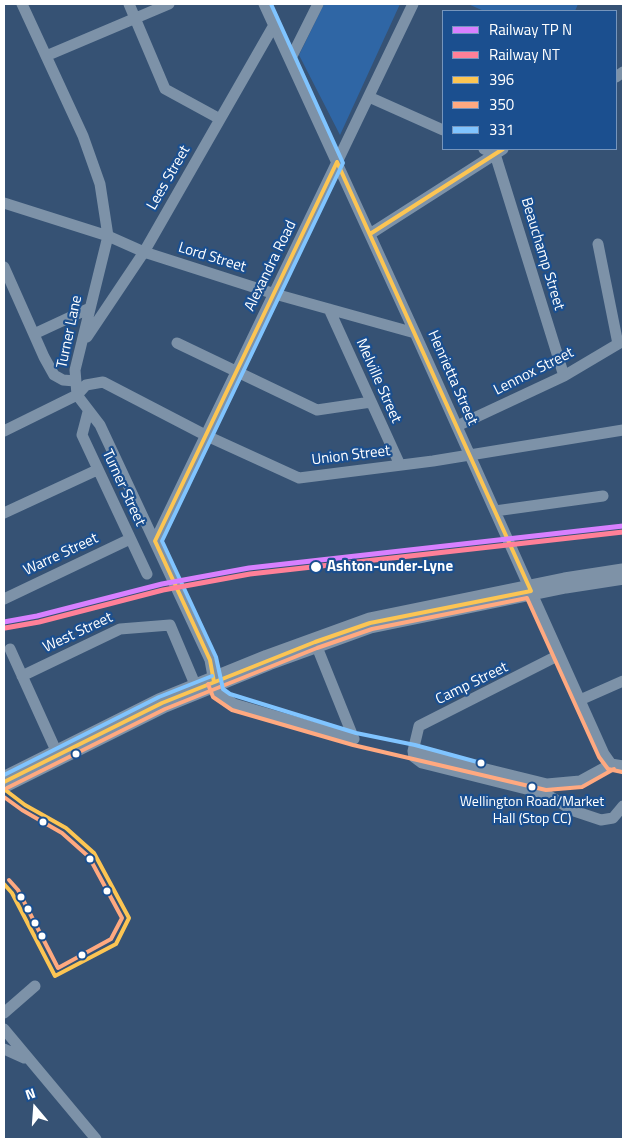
<!DOCTYPE html>
<style>
body{margin:0}
#map{position:relative;width:627px;height:1143px;overflow:hidden;background:#365274;font-family:"Titillium Web",sans-serif}
canvas{display:block}
.frame{position:absolute;inset:0;border:5px solid #fff;pointer-events:none}
.legend{position:absolute;left:442px;top:10px;width:175px;height:140px;box-sizing:border-box;background:#1b4f8f;border:1px solid #7695bc;margin:0;padding:6px 9px;list-style:none;font-size:15px;color:#fff}
.legend li{display:flex;align-items:center;gap:10px;height:25px}
.legend b{width:25px;border:1px solid #7695bc}
.north{position:absolute;left:10px;top:1083px;width:50px;height:50px;-webkit-text-stroke:4px #1b4f8f;paint-order:stroke;rotate:342deg;font-size:14px;font-weight:700;line-height:20px;text-align:center;color:#fff}
.north::after{content:'';display:block;margin:auto;width:18px;height:22px;background:#fff;clip-path:polygon(50% 0,100% 100%,50% 72%,0 100%)}
</style>
<div id="map">
<canvas width="627" height="1143"></canvas>
<div class="frame"></div>
<ul class="legend">
<li><b style="height:6px;background:#d880ff"></b>Railway TP N</li>
<li><b style="height:6px;background:#ff8098"></b>Railway NT</li>
<li><b style="height:6px;background:#fcc553"></b>396</li>
<li><b style="height:6px;background:#ffa980"></b>350</li>
<li><b style="height:6px;background:#80c4ff"></b>331</li>
</ul>
<div class="north">N</div>
</div>
<script>
const context = document.querySelector('canvas').getContext('2d');
context.lineJoin = 'round';
function paint(path, color) { context.fillStyle = color; context.fill(path, 'evenodd'); }
const shape = rows => new Path2D(rows.map(r => 'M' + r).join(''));
function trace(path, color, width, dash) { context.strokeStyle = color; context.lineWidth = width; context.lineCap = dash ? 'butt' : 'round'; context.setLineDash(dash || []); context.stroke(path); }
function write(font, color, halo, rows, align = 'center') {
  context.font = font + ' "Titillium Web",sans-serif'; context.lineWidth = 4.5; context.setLineDash([]); context.textBaseline = 'middle'; context.strokeStyle = halo; context.fillStyle = color; for (const [text, x, y, turn = 0] of rows) {
    context.save(); context.translate(x, y); context.rotate((+turn || 0) * Math.PI / 180); context.textAlign = isNaN(turn) ? turn : align; if (halo) context.strokeText(text, 0, 0); context.fillText(text, 0, 0); context.restore();
  }
}
const green = shape([
 [324,4,400,4,340,135,299,55],
 [468,4,578,4,575,11,484,11]
]);
const street = shape([
 [22,4,83,136,100,184,108,236,75,370,77,395,100,425,210,660,214,682,218,693,234,704,354,739],
 [129,4,165,89,220,119],
 [264,4,415,333,604,754,611,764,623,766],
 [46,56,169,4],
 [290,60,318,4],
 [616,77,623,72],
 [369,97,443,130],
 [484,149,495,154,564,376],
 [4,203,108,236,144,252,275,294,415,333],
 [370,234,503,149],
 [598,244,618,344],
 [4,267,44,357,54,375,63,380,75,381],
 [329,309,400,465],
 [34,334,90,308],
 [87,337,144,252,274,25],
 [177,343,317,410,371,402],
 [88,412,82,435,147,574],
 [457,426,564,376,623,341],
 [4,431,77,395,86,385,103,382,207,436,299,478,433,461,623,430],
 [495,511,603,496],
 [4,513,97,470],
 [155,541,413,4],
 [4,599,130,539],
 [315,642,354,739],
 [10,649,58,755],
 [22,676,120,629,170,625,197,689],
 [580,700,623,681],
 [413,751,547,784,580,781,611,764],
 [413,751,419,726,559,655],
 [413,751,414,757,422,763,546,794],
 [547,787,546,794,574,811,601,820,613,818,623,806],
 [4,1013,35,986],
 [4,1029,96,1139],
 [4,1049,24,1058]
]);
const highway = shape([
 [4,782,162,703,268,660,370,623,565,583,623,574]
]);
const bus1 = shape([
 [370,234,503,149],
 [214,682,210,660,155,541,337,162],
 [4,782,162,703,315,642,370,623,531,591,337,162],
 [4,789,25,805,66,828,94,853,129,918,116,944,55,976,12,893,4,884]
]);
const bus2 = shape([
 [208,684,213,697,232,710,353,745,546,790,582,787,614,769],
 [7,788,165,709,317,648,372,629,527,598,599,757,608,769,622,772],
 [4,797,22,810,62,833,89,857,122,918,111,939,58,968,18,890,9,880]
]);
const bus3 = shape([
 [271,4,343,163,162,541,216,657,223,689,230,694,356,733,415,745,481,763],
 [4,775,159,697,212,676]
]);
const rail1 = shape([
 [4,622,37,616,162,584,249,568,623,526]
]);
const rail2 = shape([
 [5,628,39,622,163,590,250,574,623,532]
]);
const markers = [
 [316,567,6,"#fff"],
 [76,754,4.5,"#fff"],
 [481,763,4.5,"#fff"],
 [532,787,4.5,"#fff"],
 [43,822,4.5,"#fff"],
 [90,859,4.5,"#fff"],
 [107,891,4.5,"#fff"],
 [21,897,4.5,"#fff"],
 [28,909,4.5,"#fff"],
 [35,923,4.5,"#fff"],
 [42,936,4.5,"#fff"],
 [82,955,4.5,"#fff"]
];
const busNames = [
 ["Wellington Road/Market",532,803],
 ["Hall (Stop CC)",532,820]
];
const streetNames = [
 ["Lees Street",169,178,-60],
 ["Beauchamp Street",542,254,73],
 ["Lord Street",212,258,17],
 ["Alexandra Road",271,266,-64],
 ["Turner Lane",70,332,-78],
 ["Lennox Street",534,372,-27],
 ["Henrietta Street",452,378,66],
 ["Melville Street",378,381,66],
 ["Union Street",351,456,-7],
 ["Turner Street",123,488,65],
 ["Warre Street",61,555,-25],
 ["West Street",78,633,-25],
 ["Camp Street",472,684,-26]
];
const stopNames = [
 ["Ashton-under-Lyne",327,567]
];
paint(green, '#2f66a5');
trace(street, '#7d92a8', 11);
trace(highway, '#7e92a7', 21);
trace(bus1, '#fcc553', 4);
trace(bus2, '#ffa980', 4);
trace(bus3, '#80c4ff', 4);
trace(rail1, '#d880ff', 5);
trace(rail2, '#ff8098', 5);
for (const [x, y, r, color] of markers) { const dot = new Path2D(); dot.arc(x, y, r, 0, 2 * Math.PI); context.fillStyle = color; context.fill(dot); trace(dot, '#1b4f8f', 2); }
write('14px', '#fff', '#1b4f8f', busNames);
write('15px', '#fff', '#1b4f8f', streetNames);
write('bold 15px', '#fff', '#1b4f8f', stopNames, 'left');
</script>
